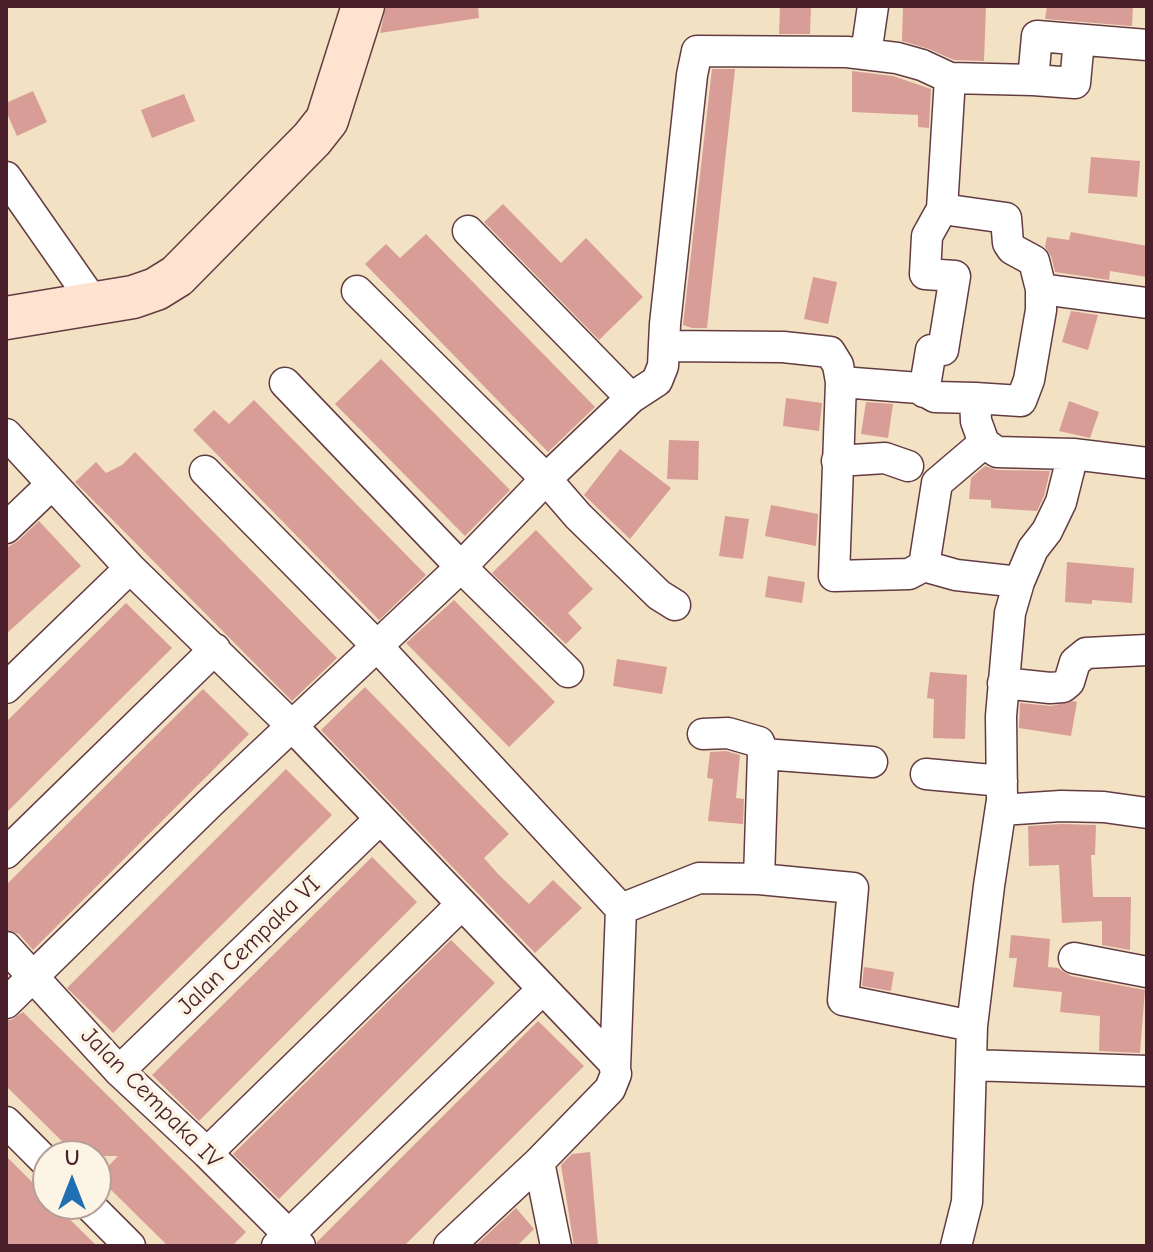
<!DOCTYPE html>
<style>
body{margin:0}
#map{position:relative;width:1153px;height:1252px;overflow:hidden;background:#f3e1c3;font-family:"Comic Neue",sans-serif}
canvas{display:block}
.frame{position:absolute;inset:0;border:8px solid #4a1f2b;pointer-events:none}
.north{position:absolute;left:32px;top:1140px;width:80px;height:80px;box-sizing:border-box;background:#fcf5e5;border:2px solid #b59f9b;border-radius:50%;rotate:0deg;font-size:22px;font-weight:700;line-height:32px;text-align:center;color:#4a1f2b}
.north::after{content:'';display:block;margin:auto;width:28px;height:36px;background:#1f6fb2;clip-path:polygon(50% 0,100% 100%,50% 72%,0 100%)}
</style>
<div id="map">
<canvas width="1153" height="1252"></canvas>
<div class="frame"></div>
<div class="north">U</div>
</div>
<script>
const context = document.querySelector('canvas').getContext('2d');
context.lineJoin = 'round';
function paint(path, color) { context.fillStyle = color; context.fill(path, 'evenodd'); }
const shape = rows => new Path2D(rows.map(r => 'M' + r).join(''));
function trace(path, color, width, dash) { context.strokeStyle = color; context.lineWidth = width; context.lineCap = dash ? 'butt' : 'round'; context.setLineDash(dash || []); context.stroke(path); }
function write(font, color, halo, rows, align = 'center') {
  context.font = font + ' "Comic Neue",sans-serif'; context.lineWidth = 7; context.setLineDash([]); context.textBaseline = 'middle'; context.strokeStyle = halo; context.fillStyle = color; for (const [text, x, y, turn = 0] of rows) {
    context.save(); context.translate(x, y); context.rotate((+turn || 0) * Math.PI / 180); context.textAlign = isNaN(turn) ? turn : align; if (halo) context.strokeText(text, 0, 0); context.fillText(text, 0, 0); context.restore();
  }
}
const building = shape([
 [386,6,478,6,479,18,380,33],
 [780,6,811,6,810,34,779,34],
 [903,6,986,6,984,61,954,60,929,49,902,41],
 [1047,6,1133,6,1132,26,1045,19],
 [712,69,735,69,707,328,692,328,683,325],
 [852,71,893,76,931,89,929,128,918,127,918,115,852,112],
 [33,91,47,122,17,136,6,111,6,103],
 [184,94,195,121,152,138,141,110],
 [1091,157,1140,161,1137,197,1088,193],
 [503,204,561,263,586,238,643,297,599,340,484,222],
 [1071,232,1147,246,1147,277,1110,271,1109,280,1055,272,1051,256,1045,247,1047,237,1069,240],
 [426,234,595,407,548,452,365,264,386,244,400,258],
 [813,277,837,282,828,324,804,319],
 [1071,311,1098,315,1088,350,1062,342],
 [381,359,510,490,465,536,335,404],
 [786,398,822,403,819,431,783,426],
 [254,400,426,575,379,620,193,430,214,410,229,424],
 [1069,401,1099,412,1090,438,1059,431],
 [866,402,893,404,888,438,861,434],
 [669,440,699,441,698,480,667,479],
 [620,449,671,488,630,539,584,495],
 [135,452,337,658,292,701,75,482,96,462,106,473,122,465],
 [985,466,997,470,1050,471,1044,496,1037,511,991,508,991,500,969,499,971,478],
 [771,505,818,514,816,546,765,536],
 [725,516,749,519,743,559,719,556],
 [39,521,81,566,6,634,6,548,18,541],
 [536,530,593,589,568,613,582,628,566,644,492,573],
 [1067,562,1134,568,1132,603,1092,600,1092,604,1065,602],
 [768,576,805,582,802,603,765,597],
 [454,600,555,702,509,747,406,643],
 [126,603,172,648,6,813,6,722],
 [617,659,667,667,662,694,613,686],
 [930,672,967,675,965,739,933,738,934,699,927,698],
 [365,687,509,834,484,858,498,874,529,904,553,880,582,908,535,953,321,730],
 [203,689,249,734,33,950,19,934,6,930,6,885],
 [1073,701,1077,702,1071,736,1019,728,1020,703,1051,706],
 [726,751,740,755,736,798,744,799,743,824,708,821,713,779,707,778,710,752],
 [286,769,332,815,113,1033,67,988],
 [1061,824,1096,825,1095,855,1091,855,1093,897,1131,897,1130,950,1102,945,1102,921,1062,923,1059,865,1029,866,1028,826],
 [372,857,417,902,199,1121,152,1075],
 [1011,935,1050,939,1048,967,1058,968,1071,976,1145,990,1140,1053,1099,1051,1100,1016,1060,1012,1062,992,1013,987,1017,958,1009,958],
 [451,940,495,983,279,1199,233,1154],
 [864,967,894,972,891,991,862,986],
 [23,1012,246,1232,232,1246,168,1246,98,1177,118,1156,77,1156,6,1086,6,1020,11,1020],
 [538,1021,584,1066,404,1246,317,1246,317,1242],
 [590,1152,598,1246,574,1246,561,1165,572,1154],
 [6,1156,48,1198,48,1204,54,1204,97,1246,6,1246],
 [516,1208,534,1229,517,1246,475,1246]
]);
const street = shape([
 [866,54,873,6],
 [1033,80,1075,83,1079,40],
 [6,177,94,303],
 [942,209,1006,218,1008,243,1012,249,1034,261,1041,289],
 [468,231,631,398],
 [357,291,546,479,578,516,659,595,675,605],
 [665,346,783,347,830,352,838,365,841,382,919,388,935,397,975,398,976,421,984,443,997,452,1073,454,1147,463],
 [841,382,834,576,909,574,924,566,937,483,984,443],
 [285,383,461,567,568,672],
 [924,392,931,350,943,350,955,276,925,274,927,236,942,209,950,78],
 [975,398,1021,401,1029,380,1041,310,1041,289,1147,303],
 [6,434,130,568,292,726,614,1063,616,1074,610,1089,539,1162,449,1246],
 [837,461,885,458,908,466],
 [205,471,378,647,621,909],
 [6,528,51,485],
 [924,566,956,575,1019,582],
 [1003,683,1050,688,1063,687,1069,682,1075,662,1086,653,1147,650],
 [6,688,130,568],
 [703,734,728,733,759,742,761,747,763,754,759,879],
 [763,754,872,762],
 [926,774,1002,781],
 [1001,810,1061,806,1104,807,1147,813],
 [6,853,215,649],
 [6,947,119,1071,207,1153,300,1246],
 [1074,958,1147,972],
 [6,1003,210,803,461,567,546,479,631,398,657,381,663,366,665,324,692,75,697,51,847,52,897,58,922,65,950,78,1033,80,1037,36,1147,45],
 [971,1065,1147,1071],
 [615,1068,621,909,699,878,759,879,853,888,843,1000,972,1026,989,886,1002,800,1001,716,1010,613,1019,582,1033,549,1047,531,1061,502,1073,454],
 [119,1071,379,820],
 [6,1122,48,1164],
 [207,1153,462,904],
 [539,1162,556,1246],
 [88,1204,130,1246],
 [277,1246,543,989],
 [956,1246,967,1202,972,1026]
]);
const secondary = shape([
 [6,318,133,297,156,289,177,276,312,139,327,120,363,6]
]);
const streetNames = [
 ["Jalan Cempaka VI",249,946,-44],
 ["Jalan Cempaka IV",151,1098,45]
];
paint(building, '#d79d96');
trace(street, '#633c42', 33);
trace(secondary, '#633c42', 45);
trace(street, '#fff', 30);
trace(secondary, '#fee3d1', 42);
write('24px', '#4a1f2b', '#fcf5e5', streetNames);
</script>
